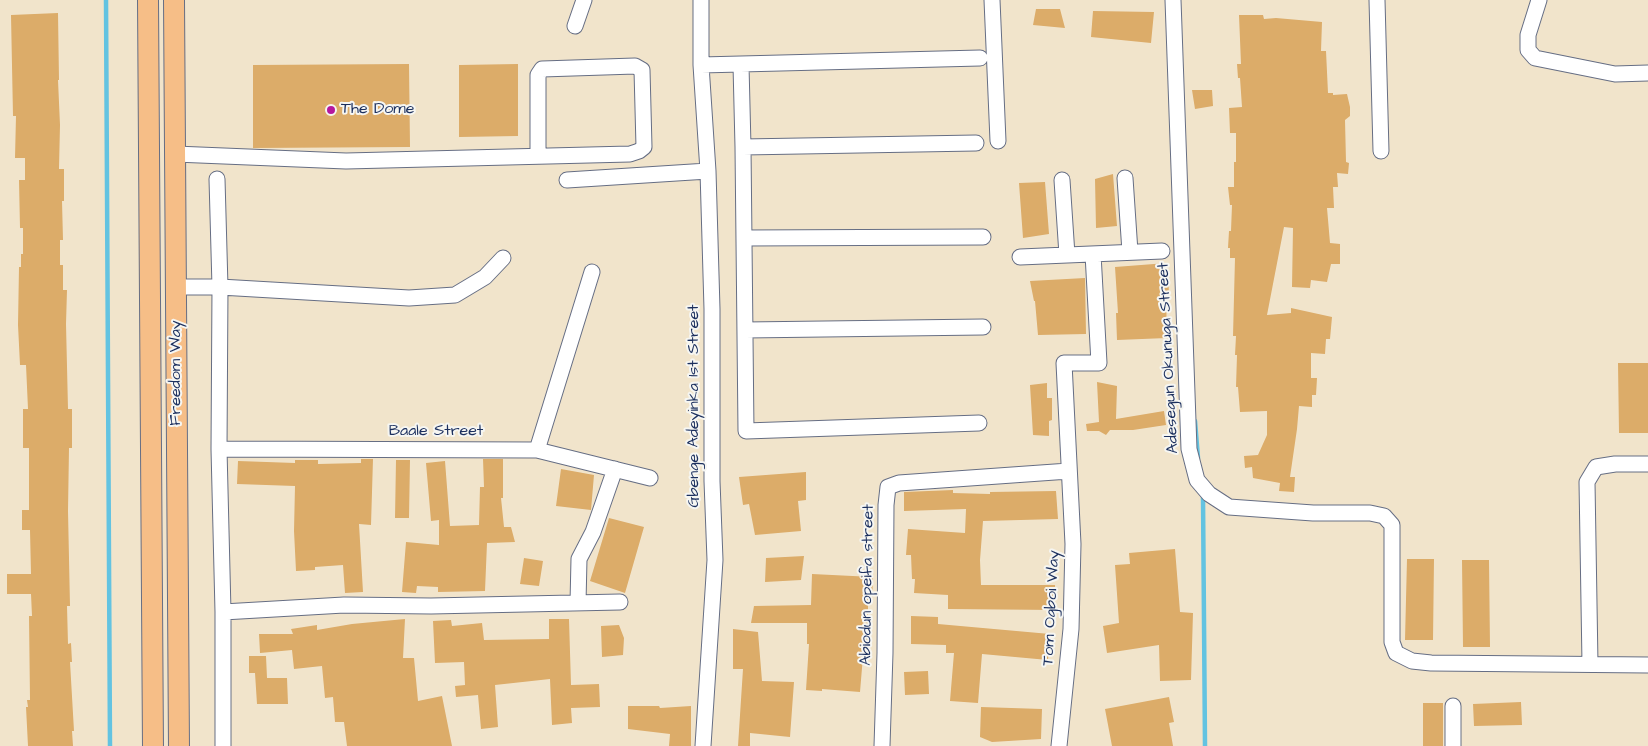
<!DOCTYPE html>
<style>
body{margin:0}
canvas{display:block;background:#f1e4cb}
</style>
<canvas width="1648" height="746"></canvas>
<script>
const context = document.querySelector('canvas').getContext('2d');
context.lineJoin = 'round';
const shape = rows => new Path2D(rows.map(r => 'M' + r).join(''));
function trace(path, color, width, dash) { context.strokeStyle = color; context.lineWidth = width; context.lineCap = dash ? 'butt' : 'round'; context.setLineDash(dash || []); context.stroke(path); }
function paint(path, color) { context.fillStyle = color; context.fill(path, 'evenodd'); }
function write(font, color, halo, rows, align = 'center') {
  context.font = font + ' "Architects Daughter",sans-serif'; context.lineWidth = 4; context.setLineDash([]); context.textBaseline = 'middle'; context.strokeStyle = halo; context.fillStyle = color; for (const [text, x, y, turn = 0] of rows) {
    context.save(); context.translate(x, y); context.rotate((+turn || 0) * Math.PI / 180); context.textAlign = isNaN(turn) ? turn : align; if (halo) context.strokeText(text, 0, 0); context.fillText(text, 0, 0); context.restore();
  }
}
const stream = shape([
 [106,0,110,746],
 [1195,421,1198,458],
 [1203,496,1205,746]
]);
const building = shape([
 [1036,9,1060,9,1065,28,1033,25],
 [1093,11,1154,12,1151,43,1091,37],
 [58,13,59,80,58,80,60,125,59,169,64,169,64,201,62,201,63,240,60,240,60,265,63,265,63,290,67,290,66,324,68,409,72,409,72,448,69,448,68,511,70,606,67,606,68,644,71,643,72,662,70,662,74,731,72,731,73,746,28,746,26,707,28,707,27,700,30,700,29,616,32,616,31,594,7,594,7,574,31,574,30,530,22,530,22,510,29,510,29,448,23,448,23,409,28,409,26,365,20,365,18,325,19,267,21,267,21,254,23,254,23,228,20,228,19,180,25,180,25,158,15,158,16,116,13,116,11,15],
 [1239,15,1263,15,1264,19,1276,18,1322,22,1321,51,1326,51,1328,93,1333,93,1333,95,1347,94,1350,107,1350,116,1345,120,1346,162,1349,163,1348,174,1337,173,1338,187,1333,187,1334,208,1327,208,1330,243,1340,244,1340,264,1331,264,1327,282,1311,280,1310,288,1292,287,1293,228,1284,227,1267,315,1291,313,1291,308,1332,317,1330,339,1326,339,1325,354,1311,353,1311,378,1317,378,1316,395,1312,395,1312,407,1299,406,1297,429,1290,477,1295,477,1294,492,1279,491,1280,483,1253,478,1252,467,1245,468,1244,456,1258,455,1267,435,1267,411,1240,412,1238,387,1236,387,1237,355,1235,355,1236,336,1233,336,1235,258,1230,258,1230,248,1228,248,1229,231,1231,231,1232,205,1230,205,1228,187,1234,187,1234,162,1236,162,1236,133,1230,133,1229,108,1242,107,1240,78,1238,78,1237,64,1241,64],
 [409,64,410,147,253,148,253,65],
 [518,64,518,136,459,137,459,65],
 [1192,90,1212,90,1213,106,1195,109],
 [1113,174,1117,226,1096,228,1095,179],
 [1045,182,1049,234,1023,238,1019,183],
 [1167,263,1169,293,1166,294,1167,338,1117,340,1116,313,1118,313,1115,267],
 [1085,278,1086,334,1038,335,1035,301,1034,301,1030,281],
 [1618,363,1648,363,1648,433,1619,433],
 [1097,382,1117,386,1116,419,1164,411,1166,425,1133,430,1110,430,1106,435,1099,431,1087,431,1086,424,1099,422],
 [1047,383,1047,398,1052,398,1052,420,1049,421,1049,436,1033,435,1030,385],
 [361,459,373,459,371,525,359,524,363,592,345,593,343,565,315,567,315,570,296,571,294,531,295,486,237,484,238,461,295,463,295,460,318,460,318,464,361,463],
 [483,459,503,459,503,498,501,498,504,527,511,527,515,542,487,543,485,591,438,592,438,587,417,586,416,593,402,592,406,542,439,545,439,520,431,521,426,463,445,461,450,526,479,525,480,487,484,487],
 [396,460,410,460,409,518,395,518],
 [561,469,594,475,591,510,556,506],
 [806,472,806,500,798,501,801,531,755,535,749,504,743,505,739,477],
 [953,490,953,493,990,494,990,492,1056,491,1058,519,983,521,980,560,981,585,1055,585,1055,610,948,609,948,595,914,593,915,579,912,579,911,555,906,555,908,529,965,533,966,509,904,511,904,492],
 [609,518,644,527,625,593,590,581],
 [1175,549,1180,612,1193,613,1191,680,1160,681,1159,645,1107,653,1103,626,1119,623,1115,565,1130,564,1129,553],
 [804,556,801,580,765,582,766,558],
 [524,558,543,561,539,586,520,584],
 [1407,559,1434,559,1433,640,1405,640],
 [1462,560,1489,560,1490,647,1463,647],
 [812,574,873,577,872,602,868,602,868,644,864,644,860,692,822,689,822,691,806,690,809,644,807,644,807,623,751,623,754,606,811,605],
 [911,616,938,617,938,624,1050,634,1048,660,982,654,978,703,950,701,954,653,946,653,946,645,911,644],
 [405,619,403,658,414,658,418,701,442,696,452,746,347,746,344,722,335,722,333,697,325,698,322,666,294,669,292,650,260,653,259,634,293,634,291,629,317,625,317,630,352,624],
 [549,619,569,619,571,685,599,684,600,707,571,708,572,723,552,725,550,679,495,685,498,727,481,729,478,695,456,697,455,686,465,685,464,662,435,663,433,621,451,620,452,626,482,623,484,640,549,639],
 [619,625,624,638,623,655,602,657,601,626],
 [733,629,758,632,762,681,794,682,790,737,750,733,750,746,738,746,743,669,733,669],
 [249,656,266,656,267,678,287,678,288,704,257,704,255,673,249,673],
 [928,671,929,694,905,695,904,672],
 [1169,697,1174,722,1169,723,1173,746,1112,746,1105,709],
 [1521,702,1522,725,1474,726,1473,704],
 [1423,703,1443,703,1443,746,1423,746],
 [628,706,659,706,660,708,691,706,691,746,669,746,670,734,628,729],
 [981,707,1042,709,1041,739,992,742,980,737]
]);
const minor = shape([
 [701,0,701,65,980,58],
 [992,0,998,141],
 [1173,0,1189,449,1197,480,1209,494,1229,507,1313,513,1370,513,1384,516,1392,525,1392,642,1396,653,1412,661,1431,663,1648,665],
 [1377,0,1381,151],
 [1539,0,1528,35,1528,50,1535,58,1615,74,1648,73],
 [575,26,584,0],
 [701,65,708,171,712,309,712,481,715,560,703,746],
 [741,65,743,147,746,431,979,423],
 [743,147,976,143],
 [175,154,346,161,630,154,639,151,644,147,642,70,635,66,542,69,538,75,538,156],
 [1125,178,1130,252],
 [217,179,220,287,219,449,223,612,223,746],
 [567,180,708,171],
 [1062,180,1067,255],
 [744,238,983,237],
 [1020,257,1162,251],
 [176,287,220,287,409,298,455,295,485,277,503,258],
 [745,330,983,327],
 [219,449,537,450,650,478],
 [537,450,592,272],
 [578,603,579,559,593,532,615,469],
 [223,612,344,605,431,606,620,602],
 [1590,664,1587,482,1596,467,1615,464,1648,464],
 [1453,706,1453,746],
 [882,746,885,653,886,505,888,487,899,483,1069,471],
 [1059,746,1071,629,1073,544,1064,363,1099,363,1093,254]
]);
const major = shape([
 [148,0,153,746],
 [174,0,179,746]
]);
const markers = [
 [331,110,5,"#b5179e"]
];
const poiNames = [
 ["The Dome",341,110]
];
const streetNames = [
 ["Adesegun Okunuga Street",1169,358,-93],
 ["Freedom Way",177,373,-90],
 ["Gbenge Adeyinka 1st Street",695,406,-90],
 ["Baale Street",436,432],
 ["Abiodun opeifa street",868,585,-89],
 ["Tom Ogboi Way",1052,608,-87]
];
trace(stream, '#63c3e1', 4.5);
paint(building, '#dcac69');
trace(minor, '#666e84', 17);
trace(major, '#666e84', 22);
trace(minor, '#fff', 15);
trace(major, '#f6be87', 20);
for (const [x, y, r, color] of markers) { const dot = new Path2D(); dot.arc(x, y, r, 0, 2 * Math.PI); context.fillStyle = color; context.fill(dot); trace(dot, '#f6f6f2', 2); }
write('16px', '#1b2f5e', '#f6f6f2', poiNames, 'left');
write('16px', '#1b2f5e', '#f6f6f2', streetNames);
</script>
